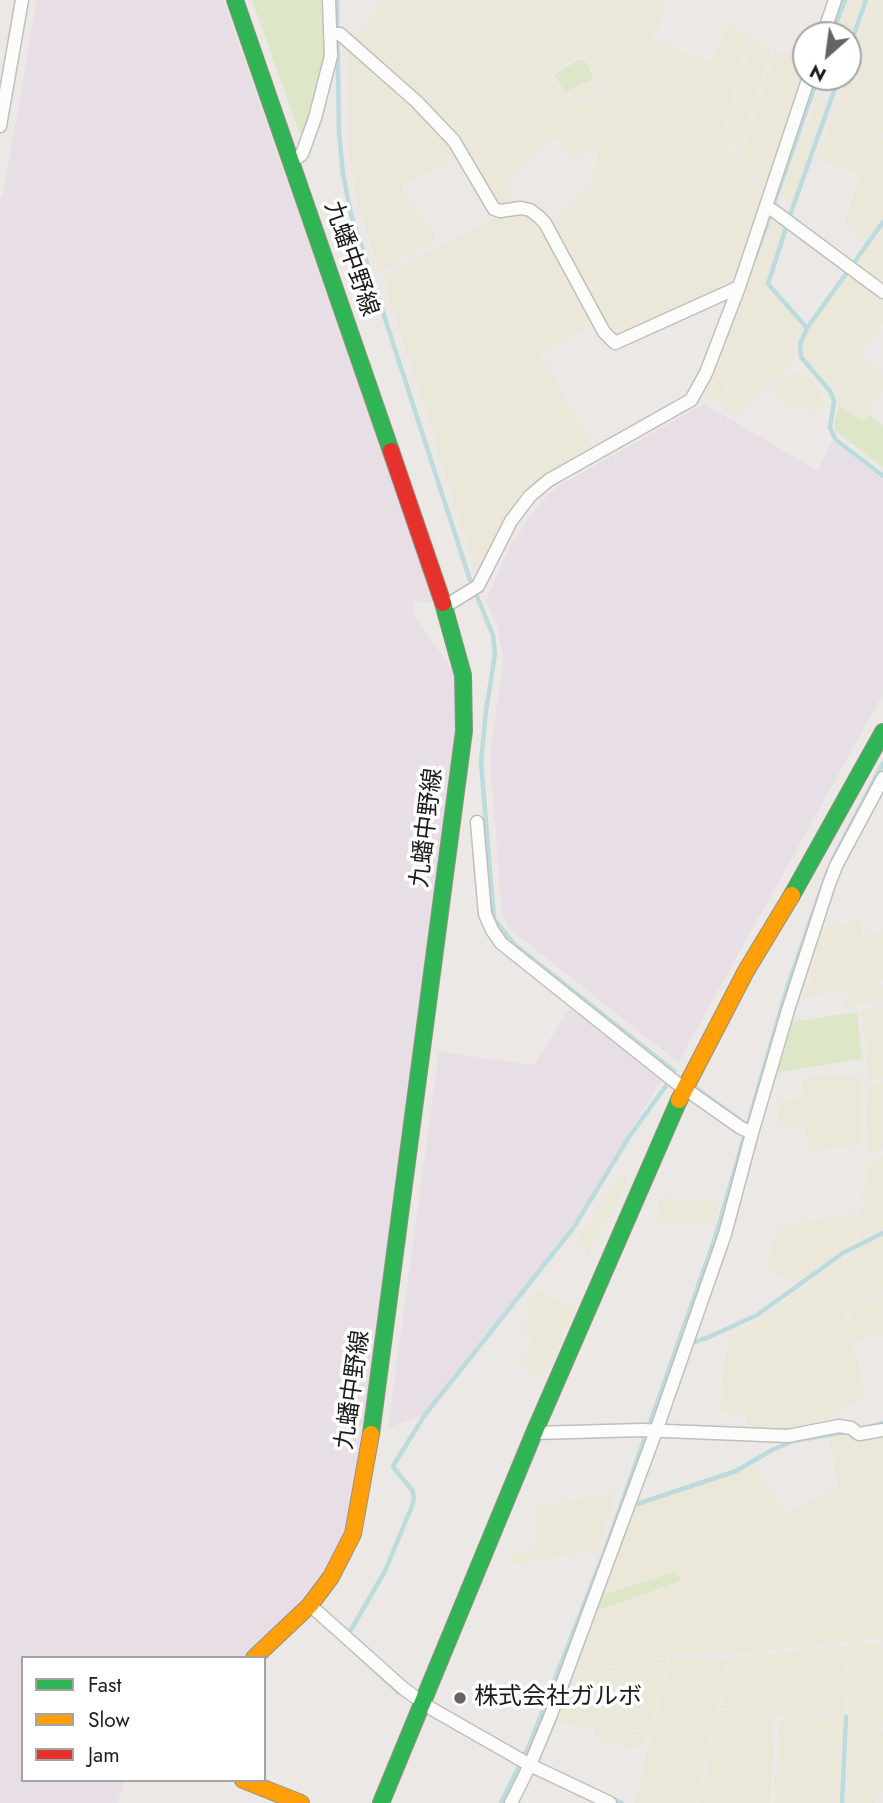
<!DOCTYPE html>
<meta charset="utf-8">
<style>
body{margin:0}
#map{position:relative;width:883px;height:1803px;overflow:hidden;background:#ebe8e5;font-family:Jost,sans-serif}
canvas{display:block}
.legend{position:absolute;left:21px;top:1656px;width:245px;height:126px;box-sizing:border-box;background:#fff;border:2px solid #a4a4a4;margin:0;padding:9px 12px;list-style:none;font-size:21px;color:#1c1c1c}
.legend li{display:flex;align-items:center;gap:14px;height:35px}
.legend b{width:35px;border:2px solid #a4a4a4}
.north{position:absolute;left:792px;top:21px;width:70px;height:70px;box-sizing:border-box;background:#fff;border:2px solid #a4a4a4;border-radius:50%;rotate:208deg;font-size:19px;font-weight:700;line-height:28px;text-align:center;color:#1c1c1c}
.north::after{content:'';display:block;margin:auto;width:24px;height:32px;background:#646362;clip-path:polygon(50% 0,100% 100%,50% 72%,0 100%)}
</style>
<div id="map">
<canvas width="883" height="1803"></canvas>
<ul class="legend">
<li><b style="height:9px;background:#30b455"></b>Fast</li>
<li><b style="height:9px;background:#ff9f0a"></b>Slow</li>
<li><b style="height:9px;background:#e5322d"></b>Jam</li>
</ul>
<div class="north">N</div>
</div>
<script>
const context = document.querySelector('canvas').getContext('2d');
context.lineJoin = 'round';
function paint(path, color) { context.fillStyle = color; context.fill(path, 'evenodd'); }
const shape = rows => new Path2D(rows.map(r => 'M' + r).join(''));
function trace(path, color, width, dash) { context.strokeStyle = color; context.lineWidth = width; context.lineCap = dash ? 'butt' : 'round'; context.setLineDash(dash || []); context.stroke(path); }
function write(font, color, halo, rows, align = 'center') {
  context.font = font + ' Jost,"Noto Sans JP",sans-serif'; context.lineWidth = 7; context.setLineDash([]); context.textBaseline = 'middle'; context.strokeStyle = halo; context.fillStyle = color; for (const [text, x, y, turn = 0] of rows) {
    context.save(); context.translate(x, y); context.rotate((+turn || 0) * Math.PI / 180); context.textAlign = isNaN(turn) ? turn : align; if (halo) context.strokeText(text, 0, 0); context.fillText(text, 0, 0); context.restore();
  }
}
const industrial = shape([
 [37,0,223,0,434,597,429,603,414,601,414,614,455,674,457,729,352,1518,341,1549,299,1609,244,1658,23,1658,23,1780,125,1780,117,1803,0,1803,0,200,3,196],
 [704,404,818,471,832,441,883,480,883,694,678,1062,521,938,508,927,502,913,490,756,503,662,498,628,486,601,512,542,543,499,557,487],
 [571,1006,662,1079,572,1225,422,1415,388,1428,439,1052,534,1065]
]);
const farmland = shape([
 [382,0,492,0,423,101,354,40],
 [496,0,667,0,652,40,712,62,729,23,748,36,724,133,677,61,601,92,588,61,579,56,456,138,425,102],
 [849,0,863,0,848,44,848,35,837,35],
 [871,0,883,0,883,135,836,106,846,77,848,77,848,70],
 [751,38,771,50,740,151,726,134],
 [775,51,806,61,806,76,765,195,741,153],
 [348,52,353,53,427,119,457,154,456,160,400,186,436,237,433,242,380,272,359,207,349,156],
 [677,64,764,198,737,280,731,287,626,336,615,335,607,329,552,224,594,182,588,172,601,165,595,149,573,157,558,140,551,139,507,183,505,187,518,203,497,205,465,150],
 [553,77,564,94,593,81,598,92,464,148,458,140],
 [816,100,827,105,792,201,780,196],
 [835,110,883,139,883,218,867,239,859,236,855,227,844,223,861,176,815,158],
 [524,211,539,224,594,324,541,355,594,449,553,472,480,572,476,572,383,277,497,216],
 [770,219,785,226,760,304,720,404,704,395,744,297],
 [883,230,883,285,856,264],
 [848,274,883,302,883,323,834,390,803,355,803,341,809,329],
 [767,289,803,327,796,341,794,350,796,358,736,417,721,408],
 [862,358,883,375,883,388,862,419,838,403,835,394],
 [794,371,805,376,808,374,821,391,824,407,811,415,801,406,795,411,770,388],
 [858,920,862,936,883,930,883,954,869,958,883,955,883,980,803,999,812,974,805,975,817,931],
 [875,984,878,991,883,990,883,1000,845,1007,843,997,850,996,848,990],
 [883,1006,883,1079,869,1081,862,1011],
 [804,1077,862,1077,863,1145,813,1151,803,1126,779,1126,778,1100,800,1099],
 [883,1082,883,1146,868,1153,866,1087],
 [883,1156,883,1229,876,1234,858,1241,867,1165],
 [619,1175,628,1178,611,1218,588,1252,575,1244],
 [660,1197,719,1202,714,1225,657,1221],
 [859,1213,855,1242,797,1283,764,1268,778,1226],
 [883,1236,883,1288,846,1313,866,1396,819,1424,785,1431,749,1430,746,1415,719,1412,728,1337,757,1321,849,1255],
 [537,1291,575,1309,544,1380,518,1362,534,1340,519,1329,534,1309,526,1303],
 [883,1293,883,1333,854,1340,849,1316,851,1313],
 [883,1433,883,1638,724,1655,679,1574,674,1571,603,1594,635,1507,755,1466,786,1512,839,1489,829,1438,852,1434],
 [617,1493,598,1550,512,1564,512,1554,528,1551,534,1544,536,1531,535,1507],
 [681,1583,719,1653,672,1655,574,1671,598,1612],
 [882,1643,883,1722,849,1782,846,1780,849,1716,845,1646],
 [843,1646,846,1715,775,1716,720,1708,730,1658],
 [668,1658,650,1730,560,1724,556,1718,575,1674],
 [670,1658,725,1659,728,1661,697,1803,635,1803],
 [719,1710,775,1719,770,1803,700,1803],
 [784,1718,842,1719,843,1726,839,1803,774,1803,780,1721],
 [595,1728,649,1733,644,1750,595,1740],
 [883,1730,883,1788,874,1803,846,1803,848,1787]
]);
const grass = shape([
 [252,0,322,0,325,60,319,83,308,112,310,117,300,135],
 [580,59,587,63,593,79,565,92,554,75],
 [839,405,863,421,869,414,883,426,883,467,835,431,834,424],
 [857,1012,862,1059,779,1072,775,1066,789,1025,792,1022],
 [674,1572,679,1575,681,1581,597,1611,603,1595]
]);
const stream = shape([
 [337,0,339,133,343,174,351,214,470,580,493,635,495,654,486,711,481,762,494,919,515,945,674,1071],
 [832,35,845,0],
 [848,51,866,0],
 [790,215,839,77],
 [786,228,768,284,807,328],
 [755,258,818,77],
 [853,264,883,222],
 [848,271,807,328,800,344,801,357,830,391,834,401,830,428,836,440,883,476],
 [833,859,883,763],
 [696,1088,747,1125],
 [688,1344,709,1337,757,1315,843,1253,883,1233],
 [869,1427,883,1423],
 [637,1504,736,1471,772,1450,793,1441,847,1432],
 [398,1692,344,1642,385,1571,412,1506,414,1498,412,1490,393,1467,395,1463,424,1416,574,1227,629,1137,668,1083],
 [611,1798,622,1803],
 [501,1803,529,1746,606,1548,650,1423,715,1238,787,988,828,870],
 [842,1803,846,1717]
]);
const street = shape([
 [330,34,340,34,348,41,417,102,454,141,494,209,500,211,521,208,530,210,538,216,545,223,604,332,615,343,739,287,809,77],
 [823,35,835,0],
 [0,126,22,0],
 [293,161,302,154,315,118,331,56,329,0],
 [766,207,774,211,883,292],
 [444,607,478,586,511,521,530,496,549,480,691,400,706,373,739,287],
 [477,822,485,914,492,930,501,943,674,1081,741,1128,752,1133,725,1234,656,1431,550,1717,530,1765,511,1803],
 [752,1133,788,1010,829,884,836,866,883,778],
 [534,1433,642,1430,788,1436,839,1426,851,1428,859,1434,883,1430],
 [310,1605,404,1689,432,1709,530,1765,610,1803]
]);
const fast = shape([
 [235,0,391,451],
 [792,895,883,732],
 [371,1434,464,731,463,675,443,603],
 [381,1803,534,1433,679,1100]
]);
const slow = shape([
 [679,1100,746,971,792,895],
 [254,1658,310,1605,331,1577,353,1534,371,1434],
 [243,1780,301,1803]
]);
const jam = shape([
 [391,451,443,603]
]);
const markers = [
 [460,1698,7,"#646362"]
];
const streetNames = [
 ["九蟠中野線",350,259,71],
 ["九蟠中野線",428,828,-83],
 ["九蟠中野線",354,1390,-82]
];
const poiNames = [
 ["株式会社ガルボ",474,1698]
];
paint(industrial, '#e8dee5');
paint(farmland, '#ebe8d9');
paint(grass, '#dde6c6');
trace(stream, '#bbdbdc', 4.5);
trace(street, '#c0bfbd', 15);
trace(fast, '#93917f', 18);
trace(slow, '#93917f', 18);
trace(jam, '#93917f', 18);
trace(street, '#fcfcfb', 12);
trace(fast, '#30b455', 16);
trace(slow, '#ff9f0a', 16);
trace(jam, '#e5322d', 16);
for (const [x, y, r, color] of markers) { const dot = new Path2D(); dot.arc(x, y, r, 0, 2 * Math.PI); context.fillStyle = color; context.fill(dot); trace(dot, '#fff', 2.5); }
write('24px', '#1c1c1c', '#fff', streetNames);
write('24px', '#1c1c1c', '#fff', poiNames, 'left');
</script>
